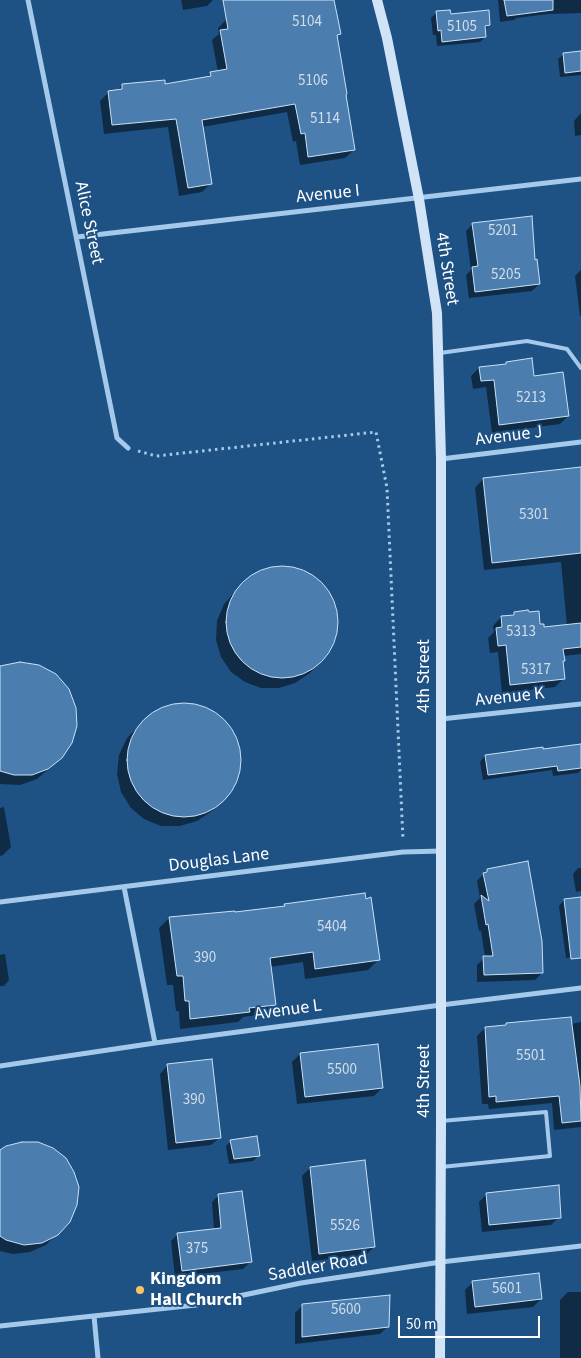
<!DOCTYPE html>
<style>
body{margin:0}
#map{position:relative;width:581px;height:1358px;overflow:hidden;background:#1e5184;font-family:"Source Sans 3",sans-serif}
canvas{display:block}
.scale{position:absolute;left:398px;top:1316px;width:142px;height:22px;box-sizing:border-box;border:2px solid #fff;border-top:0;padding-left:6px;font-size:15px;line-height:18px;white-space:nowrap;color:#fff;-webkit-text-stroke:4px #1e5184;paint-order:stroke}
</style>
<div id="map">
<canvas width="581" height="1358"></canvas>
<div class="scale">50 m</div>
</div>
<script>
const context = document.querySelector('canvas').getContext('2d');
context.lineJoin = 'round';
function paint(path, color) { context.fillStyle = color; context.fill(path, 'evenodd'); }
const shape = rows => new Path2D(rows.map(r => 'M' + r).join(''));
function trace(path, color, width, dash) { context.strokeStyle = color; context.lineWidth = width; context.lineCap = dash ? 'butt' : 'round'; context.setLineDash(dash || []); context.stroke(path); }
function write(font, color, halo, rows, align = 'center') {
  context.font = font + ' "Source Sans 3",sans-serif'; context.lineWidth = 4; context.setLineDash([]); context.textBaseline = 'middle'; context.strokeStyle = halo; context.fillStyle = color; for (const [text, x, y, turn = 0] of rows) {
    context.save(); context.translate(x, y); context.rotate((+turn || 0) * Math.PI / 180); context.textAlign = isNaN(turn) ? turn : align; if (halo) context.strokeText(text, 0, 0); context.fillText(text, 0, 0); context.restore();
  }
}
const shadow = shape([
 [181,0,213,0,207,6,183,10],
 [259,0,327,0,339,34,336,37,354,150,345,158,300,165,296,141,293,142,287,112,202,127,211,183,202,192,179,196,168,127,104,134,100,101,109,92,117,91,122,85,164,85,206,78,211,73,218,72,212,40,219,34,218,28,227,19],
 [498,0,581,0,581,13,548,14,516,18,514,20,500,22],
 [437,12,489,25,485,29,485,37,480,42,437,46,436,35,433,35,431,18],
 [581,52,581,75,560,77,558,59,564,54],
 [581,113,581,135,575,136,574,121],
 [473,224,534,261,539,284,532,291,469,298,466,275,471,270,466,231],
 [581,270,581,316,580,316,575,276],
 [506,363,533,377,568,416,560,424,492,433,486,387,473,389,471,376,479,368,504,365],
 [581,469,581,654,563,656,562,662,563,679,555,687,502,693,498,652,490,653,488,638,494,632,493,626,501,617,511,616,514,613,539,625,543,628,567,626,561,562,484,570,475,488,483,479],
 [283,567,302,571,318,581,330,595,336,614,336,631,331,648,321,662,310,673,295,683,279,688,261,688,245,682,231,672,221,657,216,640,217,621,224,604,248,578,264,569],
 [0,667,61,757,50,768,37,779,20,785,0,784],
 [187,703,205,707,221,717,233,732,239,750,239,768,234,785,223,800,212,811,197,821,180,826,161,826,144,819,131,808,121,792,117,774,119,755,127,738,151,714,168,706],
 [581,745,581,770,578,773,553,776,552,770,483,780,480,762,485,756,542,748,542,750],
 [4,807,11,847,3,855,0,856,0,808],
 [578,868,581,868,581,891,576,892,573,874],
 [487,870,542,973,535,980,477,982,477,965,485,957,481,931,479,931,474,904,480,898,477,881],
 [581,898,581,951,574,957,566,958,559,906,564,900],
 [285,905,379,959,368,970,305,979,303,962,270,967,274,1004,264,1014,243,1017,238,1022,180,1029,179,1011,176,1011,173,985,167,985,159,928,169,918,234,914,283,907],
 [5,954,9,980,4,986,0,986,0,955],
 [581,1022,581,1127,554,1130,552,1103,489,1109,488,1104,482,1104,477,1036,485,1028,504,1026,506,1024,571,1024],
 [300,1054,382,1088,374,1096,297,1104,292,1062],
 [167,1066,219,1138,211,1145,168,1150,160,1074],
 [231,1141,258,1156,253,1161,229,1164,226,1146],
 [0,1151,69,1221,46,1245,30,1252,13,1254,0,1251],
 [364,1162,374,1247,366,1255,312,1261,302,1176,310,1168],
 [487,1194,559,1217,551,1225,482,1232,479,1202],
 [219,1195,250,1262,243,1269,175,1277,171,1241,178,1234,214,1230,212,1202],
 [473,1282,541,1299,533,1307,467,1314,465,1290],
 [568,1292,581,1292,581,1358,560,1358,560,1300],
 [303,1305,388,1326,380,1334,295,1344,295,1313]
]);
const building = shape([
 [223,0,334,0,341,34,337,35,347,94,346,95,355,150,308,157,305,133,301,134,295,104,202,120,212,184,188,188,176,119,112,125,108,91,122,89,122,84,165,80,165,84,211,76,210,72,227,69,220,30,228,29,223,0],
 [504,0,553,0,553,10,507,16,504,0],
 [450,10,451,14,489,10,490,25,485,26,486,37,442,42,441,30,438,31,436,11,450,10],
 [581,51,581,71,565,73,563,53,581,51],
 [532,216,535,260,537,259,540,284,475,292,472,267,478,266,472,223,532,216],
 [532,358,534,376,563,372,569,416,499,425,494,380,481,381,479,367,506,364,506,362,532,358],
 [581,467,581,553,492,563,483,478,581,467],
 '226 622a56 56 0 1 1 112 0a56 56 0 1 1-112 0Z',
 [528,610,529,612,539,611,540,624,544,624,544,627,581,623,581,647,563,649,565,661,563,661,565,679,510,685,506,645,498,646,496,628,502,627,501,616,514,615,514,612,528,610],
 [20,662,39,665,56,674,69,689,76,708,77,726,72,743,62,758,48,769,32,775,14,775,0,771,0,666,20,662],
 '127 760a57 57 0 1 1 114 0a57 57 0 1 1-114 0Z',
 [581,744,581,768,558,771,557,766,488,775,485,755,543,747,543,749,581,744],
 [528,861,542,941,543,973,484,975,483,956,493,956,488,924,486,925,481,895,489,901,483,873,487,872,487,869,528,861],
 [365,893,366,899,371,897,380,960,315,969,313,952,270,958,276,1005,249,1008,250,1012,190,1019,189,1001,185,1001,183,976,177,976,169,917,235,911,235,912,285,906,284,904,365,893],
 [581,897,581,958,571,959,564,899,581,897],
 [571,1017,580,1086,581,1121,562,1123,559,1096,496,1102,496,1096,489,1097,485,1027,506,1025,506,1023,571,1017],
 [378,1044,383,1088,305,1097,300,1053,378,1044],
 [212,1059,221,1138,176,1143,167,1064,212,1059],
 [257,1136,260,1156,234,1159,230,1140,257,1136],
 [22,1142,38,1142,53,1148,66,1158,74,1172,79,1187,77,1205,70,1222,58,1235,42,1243,24,1245,6,1240,0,1236,0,1150,6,1146,22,1142],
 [365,1160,375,1247,319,1254,310,1167,365,1160],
 [559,1185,561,1218,489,1225,486,1193,559,1185],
 [242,1191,252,1262,182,1271,177,1233,221,1228,218,1194,242,1191],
 [539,1273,542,1299,475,1307,472,1281,539,1273],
 [390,1295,389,1327,302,1337,302,1304,390,1295]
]);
const path = shape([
 [138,451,156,456,376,432,387,488,403,840]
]);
const service = shape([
 [440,353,527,341,567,349,581,368],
 [441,1121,546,1112,550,1156,441,1167]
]);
const minor = shape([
 [28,0,117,438,128,448],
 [77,237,581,179],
 [441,459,581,442],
 [441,719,581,704],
 [124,887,155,1043],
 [0,902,403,852,441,851],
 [0,1066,155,1043,441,1005,581,988],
 [94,1316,98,1358],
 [0,1326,196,1305,301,1283,441,1262,581,1246]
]);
const secondary = shape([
 [377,0,387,38,419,199,437,313,441,459,441,1121,440,1358]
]);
const markers = [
 [140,1290,5,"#f8c465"]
];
const numberNames = [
 ["5104",307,23],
 ["5105",462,28],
 ["5106",313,82],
 ["5114",325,120],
 ["5201",503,232],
 ["5205",506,276],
 ["5213",531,399],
 ["5301",534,516],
 ["5313",521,633],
 ["5317",536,671],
 ["5404",332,928],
 ["390",205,959],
 ["5501",531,1057],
 ["5500",342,1071],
 ["390",194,1101],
 ["5526",345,1227],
 ["375",197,1250],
 ["5601",507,1290],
 ["5600",346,1311]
];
const streetNames = [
 ["Avenue I",328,195,-6],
 ["Alice Street",88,223,78],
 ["4th Street",446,269,81],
 ["Avenue J",509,437,-7],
 ["4th Street",425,676,-90],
 ["Avenue K",510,698,-6],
 ["Douglas Lane",219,861,-7],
 ["Avenue L",288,1011,-8],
 ["4th Street",425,1081,-90],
 ["Saddler Road",318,1268,-10]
];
const poiNames = [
 ["Kingdom",150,1280],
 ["Hall Church",150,1301]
];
paint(shadow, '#0007');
paint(building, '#4b7eae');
trace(building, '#cae1f7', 1);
trace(path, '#a5c9ea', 3, [2.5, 4]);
trace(service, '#a5c9ea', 4);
trace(minor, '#a5c9ea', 5);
trace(secondary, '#d1e4f7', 10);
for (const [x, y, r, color] of markers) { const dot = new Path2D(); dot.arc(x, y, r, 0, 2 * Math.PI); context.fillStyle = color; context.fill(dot); trace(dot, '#1e5184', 2); }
write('15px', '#d2dfeb', null, numberNames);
write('18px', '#fff', '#1e5184', streetNames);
write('bold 18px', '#fff', '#1e5184', poiNames, 'left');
</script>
